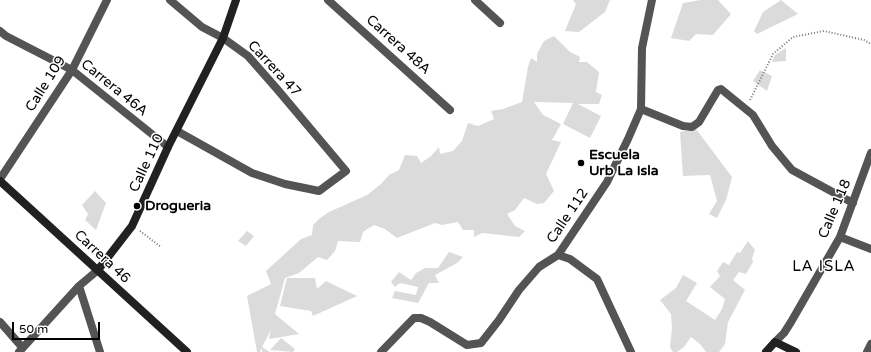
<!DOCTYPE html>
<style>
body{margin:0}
#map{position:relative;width:871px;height:352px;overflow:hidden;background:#fff;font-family:"Varela Round",sans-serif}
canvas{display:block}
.scale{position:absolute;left:12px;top:322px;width:88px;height:18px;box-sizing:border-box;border:2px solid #000;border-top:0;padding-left:5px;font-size:12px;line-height:14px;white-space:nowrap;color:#000;-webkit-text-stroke:3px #fff;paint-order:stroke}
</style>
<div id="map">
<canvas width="871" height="352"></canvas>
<div class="scale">50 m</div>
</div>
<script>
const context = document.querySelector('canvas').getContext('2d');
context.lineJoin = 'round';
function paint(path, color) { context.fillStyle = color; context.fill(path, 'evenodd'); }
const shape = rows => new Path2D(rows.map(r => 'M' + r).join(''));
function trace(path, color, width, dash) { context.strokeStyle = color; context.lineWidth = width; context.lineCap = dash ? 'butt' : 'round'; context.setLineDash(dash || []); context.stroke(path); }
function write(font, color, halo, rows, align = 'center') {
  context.font = font + ' "Varela Round",sans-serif'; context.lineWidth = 3; context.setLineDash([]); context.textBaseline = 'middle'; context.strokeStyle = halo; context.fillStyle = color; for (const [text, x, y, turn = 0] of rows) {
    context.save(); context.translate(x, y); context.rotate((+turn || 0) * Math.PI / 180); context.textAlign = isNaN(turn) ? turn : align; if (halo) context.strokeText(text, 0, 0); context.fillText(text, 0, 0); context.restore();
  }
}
const green = shape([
 [573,0,610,0,605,12,579,32,565,31,576,4],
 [701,0,718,0,731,14,713,35,696,34,689,41,671,38,683,3],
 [781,0,798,14,757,34,754,31,763,12],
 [554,36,570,52,580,57,579,62,587,62,599,72,596,92,602,95,599,104,578,104,601,116,590,138,563,124,573,103,534,102,543,115,561,124,552,140,561,142,546,174,554,191,544,203,537,204,524,198,515,210,507,214,515,226,525,231,519,237,482,233,474,237,474,230,463,230,458,222,442,225,435,223,397,238,385,229,374,225,363,232,360,242,338,241,335,251,327,260,318,257,299,273,285,278,275,314,299,334,269,339,271,330,262,347,270,352,262,352,262,348,260,352,257,352,247,296,271,284,266,271,301,239,312,235,313,225,320,218,329,212,367,195,381,184,389,175,399,170,405,155,417,156,421,163,431,156,439,147,440,154,453,151,462,141,468,123,478,126,494,119,491,111,503,109,522,102,528,67,531,58,537,62,537,54,544,41],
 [786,48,786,61,772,62,775,55],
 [760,70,772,76,767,91,753,81],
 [696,129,732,177,726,200,717,218,709,214,717,201,710,175,683,176,680,132],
 [95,191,106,203,96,230,85,220,88,214,82,205],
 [247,231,254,236,246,246,238,241],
 [748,241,755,250,752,258,753,262,746,274,739,272,733,280,745,290,728,322,725,344,719,352,706,352,700,344,691,337,684,347,677,352,673,352,670,347,672,328,671,314,660,300,676,288,683,275,697,283,686,301,715,320,722,309,725,299,710,287,720,276,717,271,723,262,729,265,737,252,740,253],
 [449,252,463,257,457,263,435,275,439,283,429,283,418,303,392,298,395,291,416,295,418,287,400,283,395,287,391,282,399,272,411,280,416,273,425,268,438,268],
 [287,278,315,278,317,289,326,281,357,296,313,316,311,311,280,306],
 [281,338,295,349,293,352,270,350]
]);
const path = shape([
 [750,100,773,54,793,37,824,31,864,40,871,44],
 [140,231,161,247]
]);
const street = shape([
 [170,0,202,27,223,38,248,56,277,89,346,171,319,191,285,184,252,173,177,131],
 [328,0,450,110],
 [475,0,500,23],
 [0,31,6,36,72,70,168,147],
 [641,109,683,126,692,127,699,122,718,90,721,89,753,115,772,146,792,170,853,203],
 [0,179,72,70,107,0],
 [840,237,871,249],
 [558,255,570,259,597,279,631,352],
 [79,286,100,352],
 [0,322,22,347],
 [775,342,784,333,791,322,840,237,871,153],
 [19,352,79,286,98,270],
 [381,352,414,318,421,318,430,322,467,345,481,343,499,320,519,290,539,267,558,255,607,182,628,139,641,109,642,48,652,0],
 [867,352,871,344]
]);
const secondary = shape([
 [0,181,187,352],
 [98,270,132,226,168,147,223,38,236,0],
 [766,352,775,342,796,352]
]);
const markers = [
 [581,163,4,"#000"],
 [137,206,4,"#000"]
];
const streetNames = [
 ["Carrera 48A",398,45,42],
 ["Carrera 47",274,69,47],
 ["Calle 109",46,84,-58],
 ["Carrera 46A",114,88,39],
 ["Calle 110",147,163,-65],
 ["Calle 118",835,209,-67],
 ["Calle 112",568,216,-56],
 ["Carrera 46",102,257,43]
];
const poiNames = [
 ["Escuela",589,155],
 ["Urb La Isla",589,171],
 ["Drogueria",145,206]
];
const neighbourhoodNames = [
 ["LA ISLA",824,267]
];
paint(green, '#dbdbdb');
trace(path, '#767676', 2, [1, 2]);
trace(street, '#545454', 8);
trace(secondary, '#212121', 8);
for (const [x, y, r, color] of markers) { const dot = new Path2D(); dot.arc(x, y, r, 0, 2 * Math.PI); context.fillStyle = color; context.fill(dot); trace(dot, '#fff', 1.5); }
write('14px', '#000', '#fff', streetNames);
write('bold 14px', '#000', '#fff', poiNames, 'left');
context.letterSpacing = '1px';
write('15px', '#000', '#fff', neighbourhoodNames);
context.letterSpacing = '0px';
</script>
